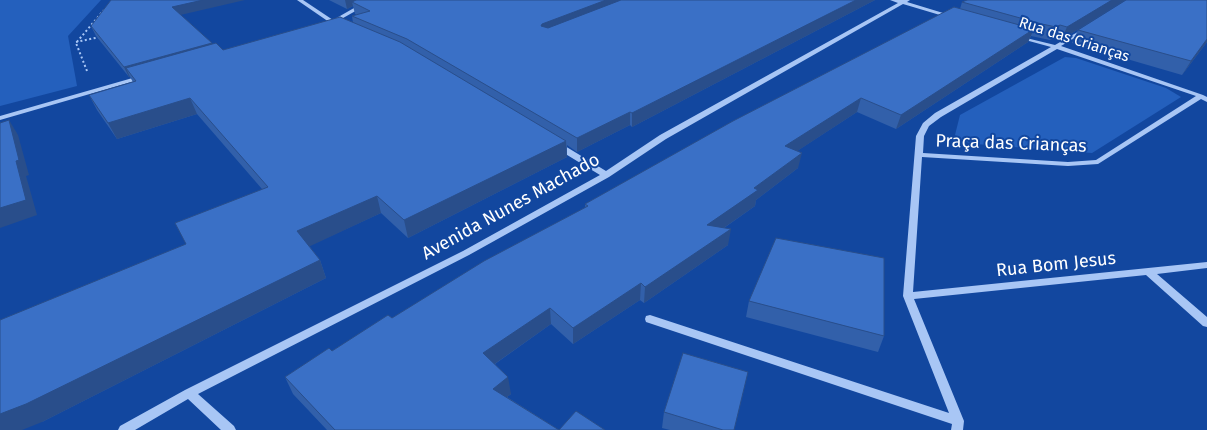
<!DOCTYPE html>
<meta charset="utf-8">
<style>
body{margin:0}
canvas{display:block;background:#12479f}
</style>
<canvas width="1207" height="430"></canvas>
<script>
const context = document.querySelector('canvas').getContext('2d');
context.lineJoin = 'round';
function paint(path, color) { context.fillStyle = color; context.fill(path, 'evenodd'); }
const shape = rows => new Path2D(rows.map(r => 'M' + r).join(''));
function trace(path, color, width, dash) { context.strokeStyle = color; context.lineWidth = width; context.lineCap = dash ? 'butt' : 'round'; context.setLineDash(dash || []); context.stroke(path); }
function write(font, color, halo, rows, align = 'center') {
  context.font = font + ' "Fira Sans",sans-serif'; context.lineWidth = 4; context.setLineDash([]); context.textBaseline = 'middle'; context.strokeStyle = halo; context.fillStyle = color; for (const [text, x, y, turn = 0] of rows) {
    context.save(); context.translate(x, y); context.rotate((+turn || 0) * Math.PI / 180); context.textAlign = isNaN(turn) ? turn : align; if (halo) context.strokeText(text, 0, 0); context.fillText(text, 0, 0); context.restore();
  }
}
const green = shape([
 [0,0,101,0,68,36,77,86,0,106],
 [1065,57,1076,58,1166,88,1181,97,1092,153,976,144,961,141,955,135,960,115]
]);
const path = shape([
 [76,42,100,37],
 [87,71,76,43,104,10]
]);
const minor = shape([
 [297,0,303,0,333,20,368,0,375,0,336,22,338,24,335,26,329,24,329,22,297,0],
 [890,0,910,0,907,2,953,16,950,18,903,4,666,139,609,177,469,255,198,394,234,426,236,430,221,430,188,399,135,430,118,430,120,426,185,390,463,251,600,175,554,147,553,145,554,143,560,143,606,171,660,135,898,3,890,0],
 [1083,29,1088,30,1061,46,1203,95,1207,97,1207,102,1201,99,1098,164,1068,166,922,157,913,292,1207,262,1207,268,1157,274,1207,317,1207,327,1203,326,1146,275,914,299,964,421,963,430,951,430,952,424,646,322,645,319,646,316,650,315,949,413,903,296,916,136,923,123,935,113,1051,47,1018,38,1018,36,1055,45,1083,29],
 [1057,49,1196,96,1096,160,1068,162,923,153,924,136,929,126,941,117,1057,49],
 [143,75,146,77,145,78,0,120,0,116,143,75]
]);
const wall = shape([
 [329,0,875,0,632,127,630,125,577,152,567,145,567,157,408,238,381,213,309,246,320,260,326,278,42,422,186,244,262,189,197,114,117,139,97,110,89,95,133,82,130,77,129,77,96,36,91,26,181,15,212,44,223,50,353,23,352,16,357,15,355,14,353,6,347,9],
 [1125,0,1061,40,1054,38,1050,40,1031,36,1028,42,896,129,857,112,797,151,798,168,756,200,755,206,724,228,728,245,644,303,640,300,573,344,551,324,495,364,511,394,507,397,559,430,605,430,327,430,293,394,285,377,392,318,585,208,585,204,960,9,962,2],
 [1207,0,1207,42,1182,75,1072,43,1078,30],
 [749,301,884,336,878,352,746,317],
 [664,412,734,430,670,430,662,428]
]);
const shadedWall = shape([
 [203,0,245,0,176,16,172,7],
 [345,0,364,0,352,2,353,6,347,9],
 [606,0,635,0,542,35,541,26,542,24],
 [856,0,875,0,632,127,632,113],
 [1112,0,1125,0,1061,40,1067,27],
 [1060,25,1054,38,1050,40,1056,27],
 [1034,29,1028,42,896,129,901,115],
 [1207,39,1207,42,1182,75,1191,61],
 [212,43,215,52,126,68,130,77,129,77,124,67],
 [190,98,197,114,117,139,108,123],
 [861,98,857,112,782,161,785,146],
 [630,112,630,125,577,152,577,138],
 [9,120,18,135,29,175,26,176,37,215,0,228,0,208],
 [566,141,567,157,408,238,404,220],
 [802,153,798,168,756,200,755,206,705,241,707,225,754,188],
 [377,196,381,213,304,249,297,231],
 [731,229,728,245,644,303,645,287],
 [320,260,326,278,42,422,22,430,0,430,0,414],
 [641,283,640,300,573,344,573,328],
 [550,308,551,324,486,370,483,353],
 [508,377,511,394,496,405,493,389]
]);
const building = shape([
 [111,0,203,0,172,7,212,43,124,67,91,26,111,0],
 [356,0,606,0,542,24,541,26,548,28,621,0,856,0,632,113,630,112,577,138,407,39,352,16,370,11,352,2,356,0],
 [967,0,1112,0,1067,27,1060,25,1056,27,1042,24,962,2,967,0],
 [1126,0,1207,0,1207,39,1191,61,1078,30,1126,0],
 [954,7,1034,29,901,115,861,98,785,146,802,153,754,188,758,190,707,225,731,229,645,287,641,283,573,328,550,308,483,353,508,377,493,389,559,430,576,411,605,430,335,430,285,377,329,348,332,351,388,315,392,318,484,261,588,206,585,204,733,121,954,7],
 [340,17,400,42,566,141,404,220,377,196,297,231,320,260,26,404,0,414,0,320,186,244,175,223,268,187,190,98,108,123,89,95,136,81,126,68,216,43,223,50,340,17],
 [9,120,19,160,16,161,26,200,0,208,0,123,9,120],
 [776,238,884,258,884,336,749,301,776,238],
 [683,353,748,372,734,430,723,430,664,412,683,353]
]);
const farStreetnames = [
 ["Rua das Crianças",1074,40,18]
];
const streetNames = [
 ["Praça das Crianças",1011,144,2],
 ["Avenida Nunes Machado",511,207,-29],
 ["Rua Bom Jesus",1056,265,-6]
];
paint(green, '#2460bd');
trace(path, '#a8c6f5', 2, [2, 2.5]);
paint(minor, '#a8c6f5');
paint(wall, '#3260aa');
paint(shadedWall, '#294e8b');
paint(building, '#3a70c6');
trace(building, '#294e8b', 1);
write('15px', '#fff', '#12479f', farStreetnames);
write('18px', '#fff', '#12479f', streetNames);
</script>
